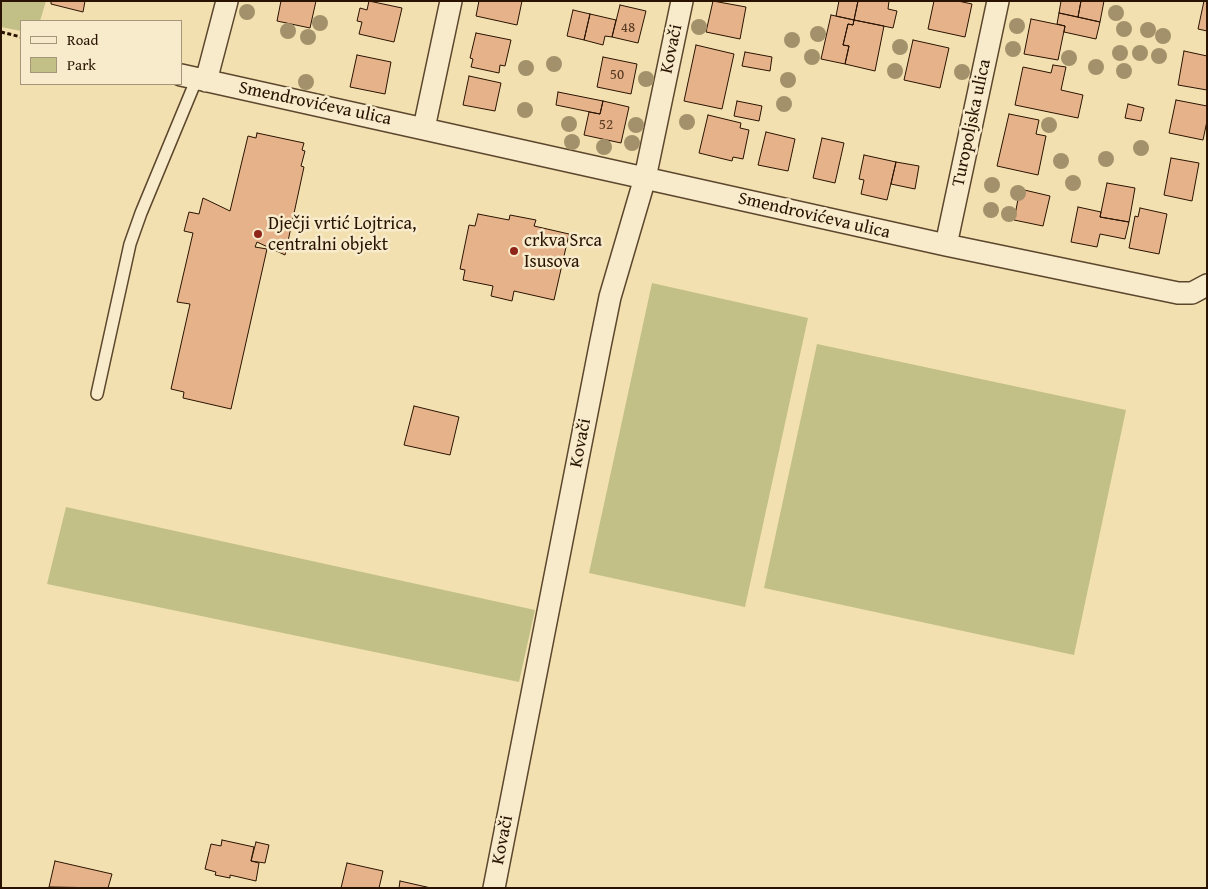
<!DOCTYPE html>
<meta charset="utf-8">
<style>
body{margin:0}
#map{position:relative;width:1208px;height:889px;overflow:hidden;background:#f3e0b1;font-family:"Gentium Book Plus",serif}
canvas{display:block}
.frame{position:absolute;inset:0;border:2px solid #291300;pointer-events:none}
.legend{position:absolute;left:20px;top:20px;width:162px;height:65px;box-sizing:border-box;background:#f7ebcc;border:1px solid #a5957a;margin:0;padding:6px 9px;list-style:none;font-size:15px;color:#291300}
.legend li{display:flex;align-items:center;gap:10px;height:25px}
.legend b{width:25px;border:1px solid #a5957a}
</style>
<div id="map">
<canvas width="1208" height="889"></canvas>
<div class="frame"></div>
<ul class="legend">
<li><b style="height:6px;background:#f7ebcc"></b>Road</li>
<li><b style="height:14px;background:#c2c087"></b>Park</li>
</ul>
</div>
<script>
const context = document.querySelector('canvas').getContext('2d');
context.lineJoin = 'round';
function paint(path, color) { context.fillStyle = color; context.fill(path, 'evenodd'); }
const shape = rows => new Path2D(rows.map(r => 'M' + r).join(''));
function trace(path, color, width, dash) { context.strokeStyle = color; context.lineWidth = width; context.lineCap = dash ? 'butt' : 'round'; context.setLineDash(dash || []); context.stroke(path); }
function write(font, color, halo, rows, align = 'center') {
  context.font = font + ' "Gentium Book Plus",serif'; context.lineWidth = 5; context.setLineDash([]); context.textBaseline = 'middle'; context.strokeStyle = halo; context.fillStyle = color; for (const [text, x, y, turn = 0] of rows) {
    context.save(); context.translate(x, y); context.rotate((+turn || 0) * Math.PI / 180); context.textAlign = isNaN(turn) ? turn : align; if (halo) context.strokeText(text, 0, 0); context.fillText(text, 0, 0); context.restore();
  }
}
const green = shape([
 [1,1,46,1,40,21,21,21,21,31,1,27],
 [652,283,808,318,745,607,589,573],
 [817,344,1126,410,1074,655,764,588],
 [66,507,535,610,519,682,47,584]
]);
const building = shape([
 [51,1,85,1,83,12,51,4,51,1],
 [281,1,316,1,310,28,277,21,281,1],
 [369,1,402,8,394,42,359,34,362,22,357,21,360,8,367,10,369,1],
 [479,1,522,1,517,25,476,16,479,1],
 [713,1,746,7,740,39,706,32,713,1],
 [839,1,858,1,854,20,836,16,839,1],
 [858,1,889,1,888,9,897,11,893,28,854,20,858,1],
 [934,1,958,1,972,4,965,37,928,29,934,1],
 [1061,1,1081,1,1078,17,1059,13,1061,1],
 [1081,1,1104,1,1100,22,1078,17,1081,1],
 [1204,1,1207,1,1207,31,1198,29,1204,1],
 [620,5,646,11,638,43,612,37,620,5],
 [573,10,590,14,584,40,567,36,573,10],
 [1059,13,1100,22,1096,39,1064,32,1065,26,1057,24,1059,13],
 [590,14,616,20,612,37,605,36,603,45,584,40,590,14],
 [831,15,854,20,853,25,848,24,843,45,849,46,845,64,821,59,831,15],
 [1031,19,1065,26,1058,60,1024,54,1031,19],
 [854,20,884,26,875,71,845,64,849,46,843,45,848,24,853,25,854,20],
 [476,33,511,40,505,66,500,65,499,73,471,67,473,59,470,58,476,33],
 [913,40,949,48,940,88,904,80,913,40],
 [696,45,734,54,722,109,684,101,696,45],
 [1184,51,1207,56,1207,90,1178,85,1184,51],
 [745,52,772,57,770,71,742,66,745,52],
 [357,55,391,62,385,94,350,87,357,55],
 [603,57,637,64,631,94,597,87,603,57],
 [1053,65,1066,67,1061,90,1083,95,1078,118,1015,105,1023,67,1051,73,1053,65],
 [469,76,501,83,495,111,463,105,469,76],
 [558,92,603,101,600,114,556,105,558,92],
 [1176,100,1207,106,1207,121,1203,140,1169,133,1176,100],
 [603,101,629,107,621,143,584,135,589,112,600,114,603,101],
 [737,101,762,106,759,121,734,116,737,101],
 [1128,104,1144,108,1141,121,1125,118,1128,104],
 [1009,114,1039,120,1036,134,1046,136,1038,175,997,166,1009,114],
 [708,115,741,123,740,128,749,130,743,159,733,157,732,161,699,153,708,115],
 [766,132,795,139,788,171,758,165,766,132],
 [257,133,304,143,302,150,305,151,301,166,304,167,285,255,257,242,255,247,267,249,231,409,183,398,184,392,171,389,190,304,177,302,193,233,184,231,189,212,199,214,203,198,230,211,248,136,256,138,257,133],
 [822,138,844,143,835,183,813,178,822,138],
 [864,155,896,162,887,200,861,194,864,180,859,179,864,155],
 [1171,158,1199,163,1192,201,1164,195,1171,158],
 [896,162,919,166,915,189,891,184,896,162],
 [1107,183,1135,188,1129,222,1100,217,1107,183],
 [1020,189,1050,196,1043,226,1014,220,1020,189],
 [1078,207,1101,212,1100,217,1129,222,1125,239,1100,234,1097,247,1071,242,1078,207],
 [1140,208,1167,214,1159,254,1129,248,1135,216,1138,217,1140,208],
 [478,214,509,220,510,215,536,220,534,226,569,234,554,300,514,291,512,301,491,296,493,286,463,280,465,270,460,269,469,225,475,226,478,214],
 [414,406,459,417,450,455,404,445,414,406],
 [222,840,254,847,251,861,259,863,256,881,230,875,230,878,215,875,216,872,205,869,211,844,221,846,222,840],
 [256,842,269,845,265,863,251,861,256,842],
 [55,861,112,874,108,888,49,887,55,861],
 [347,863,383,871,379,888,341,888,347,863],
 [400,881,431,888,399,888,400,881]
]);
const path = shape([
 [1,32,21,37]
]);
const service = shape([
 [97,394,130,244,141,213,197,78]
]);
const minor = shape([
 [181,75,946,245,1178,293,1192,293,1207,285],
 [206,81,227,1],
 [424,128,451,1],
 [946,245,998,1],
 [494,888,600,346,610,297,645,178,682,1]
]);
const trees = [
 [247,12],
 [1116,13],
 [320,23],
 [1017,26],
 [699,27],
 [1124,29],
 [1148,30],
 [288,31],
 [818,34],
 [1163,36],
 [308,37],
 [792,40],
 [900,47],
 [1013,49],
 [1120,53],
 [1140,53],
 [1159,56],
 [812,57],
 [1069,58],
 [554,64],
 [1096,67],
 [526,68],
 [895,71],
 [1124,71],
 [962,72],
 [646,79],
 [788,80],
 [306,82],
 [784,104],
 [525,110],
 [687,122],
 [569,124],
 [636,125],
 [1049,125],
 [572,142],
 [632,143],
 [604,147],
 [1141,148],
 [1106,159],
 [1061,161],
 [1073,183],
 [992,185],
 [1018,193],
 [991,210],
 [1009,214]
];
const markers = [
 [258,234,5,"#8f2418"],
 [514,251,5,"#8f2418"]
];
const numberNames = [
 ["48",628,28],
 ["50",617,75],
 ["52",606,125]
];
const streetNames = [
 ["Kovači",672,49,-78],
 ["Smendrovićeva ulica",315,104,12],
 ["Turopoljska ulica",972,123,-78],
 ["Smendrovićeva ulica",814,216,13],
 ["Kovači",581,443,-79],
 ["Kovači",503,840,-79]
];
const poiNames = [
 ["Dječji vrtić Lojtrica,",268,224],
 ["centralni objekt",268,245],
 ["crkva Srca",524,241],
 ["Isusova",524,262]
];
paint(green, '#c2c087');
paint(building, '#e5b28a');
trace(building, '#291300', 1);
trace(service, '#5c462c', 14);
trace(minor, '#5c462c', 24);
trace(path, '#291300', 3, [4, 2.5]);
trace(service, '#f7ebcc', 11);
trace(minor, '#f7ebcc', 21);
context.fillStyle = '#a2916a';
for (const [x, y] of trees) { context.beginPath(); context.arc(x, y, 8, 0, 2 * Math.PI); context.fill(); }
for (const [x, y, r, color] of markers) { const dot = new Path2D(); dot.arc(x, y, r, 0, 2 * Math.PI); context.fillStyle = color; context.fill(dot); trace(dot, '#f7ebcc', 2); }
write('15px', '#583b22', null, numberNames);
write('18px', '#291300', '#f7ebcc', streetNames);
write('18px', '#291300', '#f7ebcc', poiNames, 'left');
</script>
